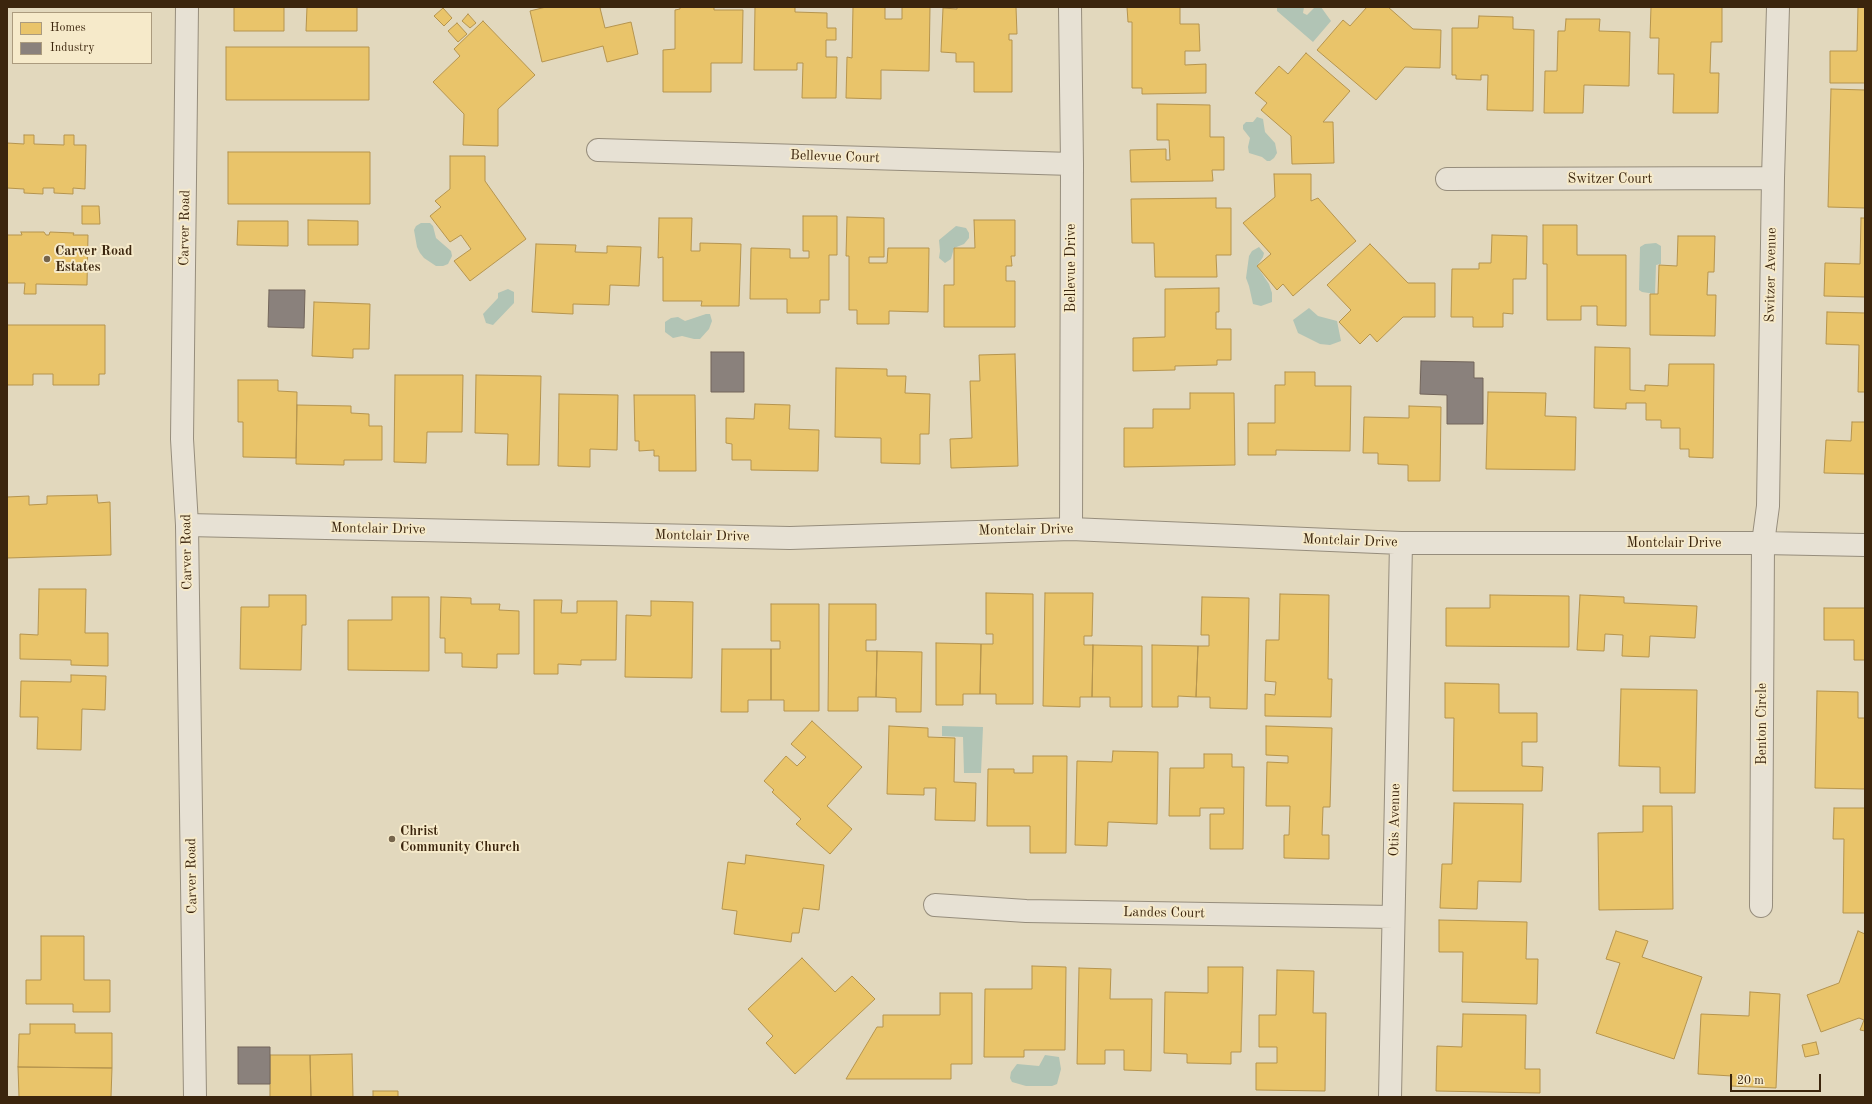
<!DOCTYPE html>
<style>
body{margin:0}
#map{position:relative;width:1872px;height:1104px;overflow:hidden;background:#e2d8bd;font-family:"Old Standard TT",serif}
canvas{display:block}
.frame{position:absolute;inset:0;border:8px solid #3b250d;pointer-events:none}
.legend{position:absolute;left:12px;top:12px;width:140px;height:52px;box-sizing:border-box;background:#f6eaca;border:1px solid #ab9b7e;margin:0;padding:5px 7px;list-style:none;font-size:12px;color:#3b250d}
.legend li{display:flex;align-items:center;gap:8px;height:20px}
.legend b{width:20px;border:1px solid #ab9b7e}
.scale{position:absolute;left:1730px;top:1074px;width:91px;height:18px;box-sizing:border-box;border:2px solid #3b250d;border-top:0;padding-left:5px;font-size:12px;line-height:14px;white-space:nowrap;color:#3b250d;-webkit-text-stroke:3px #f6eaca;paint-order:stroke}
</style>
<div id="map">
<canvas width="1872" height="1104"></canvas>
<div class="frame"></div>
<ul class="legend">
<li><b style="height:11px;background:#e9c46a"></b>Homes</li>
<li><b style="height:11px;background:#8a817c"></b>Industry</li>
</ul>
<div class="scale">20 m</div>
</div>
<script>
const context = document.querySelector('canvas').getContext('2d');
context.lineJoin = 'round';
function paint(path, color) { context.fillStyle = color; context.fill(path, 'evenodd'); }
const shape = rows => new Path2D(rows.map(r => 'M' + r).join(''));
function trace(path, color, width, dash) { context.strokeStyle = color; context.lineWidth = width; context.lineCap = dash ? 'butt' : 'round'; context.setLineDash(dash || []); context.stroke(path); }
function write(font, color, halo, rows, align = 'center') {
  context.font = font + ' "Old Standard TT",serif'; context.lineWidth = 4; context.setLineDash([]); context.textBaseline = 'middle'; context.strokeStyle = halo; context.fillStyle = color; for (const [text, x, y, turn = 0] of rows) {
    context.save(); context.translate(x, y); context.rotate((+turn || 0) * Math.PI / 180); context.textAlign = isNaN(turn) ? turn : align; if (halo) context.strokeText(text, 0, 0); context.fillText(text, 0, 0); context.restore();
  }
}
const water = shape([
 [1277,7,1304,7,1303,13,1307,15,1315,7,1321,7,1331,21,1313,42,1277,11],
 [1257,117,1263,119,1265,132,1275,143,1277,153,1274,158,1270,161,1267,161,1262,157,1249,153,1248,147,1250,138,1243,129,1243,125,1246,122,1253,122],
 [421,223,430,223,433,226,436,238,451,251,452,256,448,264,443,266,436,266,424,258,420,253,417,247,414,230,416,226],
 [956,226,966,228,969,233,969,238,964,244,954,248,951,259,945,263,939,258,940,251,939,240],
 [1656,243,1661,246,1661,264,1656,265,1655,294,1642,292,1639,290,1640,247,1645,244],
 [1259,247,1264,253,1263,257,1257,266,1269,284,1272,293,1272,302,1261,306,1253,304,1249,286,1246,278,1249,256,1252,251],
 [508,289,514,292,514,303,493,325,486,323,483,314,498,298,498,293],
 [1309,308,1318,316,1337,321,1341,341,1330,345,1320,344,1298,333,1293,320],
 [706,314,710,314,712,321,709,329,700,339,694,339,682,336,673,338,665,332,665,322,671,318,678,317,685,321],
 [942,726,983,727,981,773,964,773,963,737,942,736],
 [1045,1055,1059,1057,1061,1069,1057,1084,1052,1086,1026,1086,1012,1082,1010,1078,1011,1072,1017,1064,1039,1066]
]);
const homes = shape([
 [234,7,284,7,284,31,234,31,234,7],
 [307,7,357,7,357,31,306,31,307,7],
 [546,7,603,7,600,8,605,28,631,22,638,54,607,62,603,46,542,62,530,11,546,7],
 [680,7,714,7,714,10,743,10,742,63,711,63,711,92,663,92,663,50,675,49,675,10,680,9,680,7],
 [755,7,795,7,795,12,827,13,827,28,836,28,836,40,826,40,826,57,837,57,836,98,802,98,803,63,797,63,797,70,754,70,755,7],
 [853,7,885,7,885,19,902,19,902,7,930,7,929,71,881,70,881,99,846,98,847,57,852,58,853,7],
 [957,7,1016,7,1017,34,1009,34,1009,40,1012,40,1012,92,974,92,974,62,956,62,956,53,941,52,943,8,957,9,957,7],
 [1127,7,1180,7,1180,24,1199,24,1200,51,1185,51,1185,65,1206,64,1206,93,1142,94,1142,88,1132,88,1132,22,1128,22,1127,7],
 [1367,7,1388,7,1413,29,1441,30,1440,68,1405,67,1376,100,1317,50,1343,20,1350,26,1367,7],
 [1651,7,1722,7,1722,42,1711,42,1710,73,1719,73,1718,113,1673,113,1674,74,1658,74,1659,38,1650,38,1651,7],
 [1858,7,1865,7,1865,83,1830,83,1830,51,1857,51,1858,7],
 [443,8,452,18,444,26,434,16,443,8],
 [468,14,476,23,470,28,462,21,468,14],
 [1479,16,1513,17,1513,29,1534,30,1533,111,1487,110,1488,75,1481,75,1481,80,1456,79,1456,75,1452,75,1452,28,1478,28,1479,16],
 [1566,19,1600,19,1599,31,1630,32,1629,86,1584,85,1583,113,1544,113,1545,71,1557,71,1558,31,1565,31,1566,19],
 [483,21,535,75,498,109,498,146,463,145,464,114,433,82,460,56,454,49,483,21],
 [457,23,467,34,458,42,448,31,457,23],
 [226,47,369,47,369,100,226,100,226,47],
 [1306,53,1350,91,1323,122,1333,122,1334,163,1292,164,1291,136,1261,110,1267,103,1255,93,1279,66,1288,74,1306,53],
 [1831,89,1865,90,1865,208,1828,207,1831,89],
 [1157,104,1210,105,1210,137,1224,137,1224,170,1212,170,1213,181,1131,182,1130,150,1166,149,1166,160,1170,160,1169,140,1157,140,1157,104],
 [24,135,34,135,34,144,64,145,64,135,74,135,74,145,86,145,85,189,73,188,73,194,54,193,54,188,43,188,43,194,24,193,24,189,7,188,7,143,24,144,24,135],
 [228,152,370,152,370,204,228,204,228,152],
 [450,156,485,156,485,181,526,239,470,281,454,261,471,249,461,235,450,242,430,216,441,207,435,201,450,189,450,156],
 [1274,174,1311,174,1311,201,1318,198,1356,241,1293,296,1283,284,1277,290,1257,266,1271,254,1243,223,1275,197,1274,174],
 [1216,198,1216,208,1231,208,1231,255,1216,255,1217,277,1155,277,1154,243,1132,243,1131,199,1216,198],
 [82,206,99,206,100,224,82,224,82,206],
 [803,216,837,216,837,255,829,255,829,300,820,300,820,313,787,313,787,299,750,299,751,248,790,249,790,258,809,258,809,251,803,251,803,216],
 [847,217,884,218,884,257,869,257,869,263,887,263,888,248,929,248,928,312,889,311,889,324,857,324,857,310,849,310,849,256,846,256,847,217],
 [659,218,692,218,691,251,700,251,700,243,741,244,739,306,701,306,702,301,663,301,663,257,658,258,659,218],
 [1861,218,1865,218,1865,297,1824,296,1825,263,1860,264,1861,218],
 [308,220,358,221,358,245,308,245,308,220],
 [974,220,1015,220,1015,256,1011,256,1012,266,1006,266,1006,281,1015,281,1015,327,944,327,944,285,954,285,954,248,975,248,974,220],
 [238,221,288,221,288,246,237,245,238,221],
 [1543,225,1577,225,1577,255,1626,255,1626,326,1597,325,1597,306,1581,306,1581,320,1547,320,1547,264,1543,264,1543,225],
 [21,232,44,232,46,235,49,235,50,232,74,233,73,235,88,235,87,285,36,284,36,294,24,294,25,283,7,283,7,235,22,235,21,232],
 [1492,235,1527,236,1526,279,1513,279,1513,314,1503,313,1503,327,1473,327,1473,317,1451,317,1452,269,1479,269,1479,263,1491,263,1492,235],
 [1678,236,1715,236,1714,272,1708,272,1707,295,1716,295,1715,336,1650,335,1650,294,1658,294,1659,265,1677,266,1678,236],
 [536,244,576,245,575,252,607,253,607,246,641,247,639,286,610,285,609,305,573,304,573,314,532,312,536,244],
 [1370,244,1408,283,1435,283,1435,317,1403,317,1377,342,1370,334,1360,344,1339,322,1351,310,1327,285,1370,244],
 [1219,288,1219,312,1216,312,1216,329,1231,329,1231,360,1217,360,1217,365,1175,366,1175,370,1133,371,1133,338,1165,337,1165,289,1219,288],
 [314,302,370,304,369,349,353,349,353,358,312,356,314,302],
 [1827,312,1865,313,1865,392,1858,392,1859,345,1826,344,1827,312],
 [7,325,105,325,105,374,99,374,99,385,53,385,53,374,33,374,33,385,7,385,7,325],
 [1595,347,1630,348,1630,390,1645,391,1645,385,1668,386,1669,364,1714,364,1713,458,1689,457,1689,449,1680,449,1680,428,1661,428,1661,420,1646,420,1646,403,1626,403,1626,409,1594,408,1595,347],
 [1015,354,1018,466,951,468,950,439,972,438,970,381,980,381,979,355,1015,354],
 [836,368,887,369,887,376,906,376,905,393,930,394,929,434,920,434,920,464,881,463,881,438,835,437,836,368],
 [1285,372,1315,372,1315,386,1351,386,1350,451,1276,450,1276,455,1248,455,1248,423,1275,423,1275,385,1285,385,1285,372],
 [395,375,463,375,462,432,427,432,426,463,394,462,395,375],
 [476,375,541,376,539,465,507,465,508,434,475,433,476,375],
 [238,380,278,380,278,391,297,392,296,458,243,457,243,422,238,422,238,380],
 [1488,392,1546,393,1545,416,1576,417,1575,470,1486,469,1488,392],
 [1190,393,1234,393,1235,465,1124,467,1124,428,1153,428,1153,409,1190,409,1190,393],
 [559,394,618,395,617,450,590,449,590,467,558,466,559,394],
 [634,395,695,395,696,471,659,471,659,456,654,456,654,450,639,451,639,441,635,441,634,395],
 [755,404,790,405,789,429,819,430,818,471,751,470,751,460,732,460,732,444,726,443,726,418,754,419,755,404],
 [297,405,351,406,351,413,369,414,369,426,382,426,382,460,344,460,344,465,296,464,297,405],
 [1409,406,1441,407,1440,481,1408,481,1408,465,1378,464,1378,453,1363,453,1364,417,1409,418,1409,406],
 [1852,422,1865,422,1865,474,1824,473,1826,440,1851,441,1852,422],
 [97,495,98,503,110,502,111,555,7,558,7,497,29,496,29,505,47,504,47,496,97,495],
 [39,589,86,589,85,633,108,633,108,666,71,665,71,660,20,659,20,634,38,635,39,589],
 [986,593,1033,594,1033,704,996,704,996,694,980,694,981,644,993,644,993,634,986,634,986,593],
 [1045,593,1093,593,1092,636,1084,636,1084,645,1093,645,1092,697,1080,697,1080,707,1043,706,1045,593],
 [1280,594,1329,595,1328,679,1332,679,1331,717,1265,716,1265,694,1275,695,1276,682,1265,681,1266,640,1279,640,1280,594],
 [269,595,306,595,306,625,302,625,301,670,240,669,241,607,269,607,269,595],
 [1490,595,1569,596,1569,647,1446,646,1446,608,1490,608,1490,595],
 [1580,595,1624,597,1624,603,1697,606,1695,638,1650,636,1649,657,1622,656,1623,635,1605,634,1604,651,1577,650,1580,595],
 [392,597,429,597,429,671,348,670,348,620,392,620,392,597],
 [441,597,471,598,471,604,500,604,499,610,519,611,519,654,497,654,497,668,462,667,462,653,445,653,445,638,440,638,441,597],
 [1202,597,1249,598,1247,709,1210,708,1210,697,1196,697,1198,646,1209,646,1209,635,1201,635,1202,597],
 [534,600,562,600,561,613,577,613,577,601,617,601,616,660,581,660,581,665,558,664,558,674,534,674,534,600],
 [651,601,693,602,692,678,625,677,626,615,651,616,651,601],
 [771,604,819,604,819,711,784,711,784,700,771,700,771,649,780,649,780,641,771,641,771,604],
 [829,604,876,604,876,640,866,640,866,651,877,651,876,697,858,697,858,711,828,711,829,604],
 [1824,608,1865,608,1865,660,1854,660,1854,640,1824,640,1824,608],
 [936,643,981,644,980,694,963,694,963,705,936,705,936,643],
 [1093,645,1142,646,1142,707,1110,707,1110,697,1092,697,1093,645],
 [1152,645,1198,646,1196,697,1178,696,1178,707,1152,707,1152,645],
 [722,649,771,649,771,700,748,700,748,712,721,712,722,649],
 [877,651,922,652,921,712,896,712,896,698,876,697,877,651],
 [71,675,106,676,105,710,82,709,81,750,37,749,38,717,20,717,21,681,71,682,71,675],
 [1445,683,1499,684,1499,713,1537,713,1537,742,1522,742,1522,766,1543,767,1542,791,1453,791,1454,718,1445,718,1445,683],
 [1621,689,1697,690,1695,793,1660,793,1660,767,1619,766,1621,689],
 [1817,691,1858,692,1858,718,1865,718,1865,789,1815,788,1817,691],
 [812,721,862,767,827,806,852,829,830,854,796,824,801,819,772,792,774,790,764,781,786,756,797,766,806,757,791,744,812,721],
 [889,726,928,728,928,737,955,738,954,782,976,783,975,821,935,820,936,788,924,788,924,795,887,794,889,726],
 [1266,726,1332,728,1330,807,1323,807,1322,835,1329,835,1329,859,1284,858,1284,835,1289,835,1290,806,1266,806,1267,762,1288,763,1288,756,1266,755,1266,726],
 [1113,751,1158,752,1157,824,1108,822,1107,846,1075,845,1077,761,1112,762,1113,751],
 [1204,754,1232,754,1232,767,1244,767,1243,849,1210,849,1210,814,1224,814,1224,808,1200,808,1200,816,1169,816,1170,768,1204,768,1204,754],
 [1033,756,1067,756,1066,853,1030,853,1030,826,987,826,988,769,1014,769,1014,773,1033,773,1033,756],
 [1454,803,1523,804,1521,882,1478,881,1477,909,1440,908,1442,864,1452,864,1454,803],
 [1643,806,1672,806,1673,909,1599,910,1598,833,1643,832,1643,806],
 [1834,808,1865,808,1865,913,1843,913,1844,839,1833,839,1834,808],
 [746,855,824,865,819,910,803,908,799,933,792,933,791,942,734,934,737,911,722,909,728,862,745,864,746,855],
 [1439,920,1527,922,1526,959,1538,959,1537,1004,1462,1002,1463,952,1439,952,1439,920],
 [1616,931,1648,941,1642,957,1702,977,1674,1059,1596,1033,1620,963,1606,959,1616,931],
 [1858,931,1865,934,1865,1031,1860,1030,1864,1020,1859,1018,1821,1032,1807,995,1839,983,1858,931],
 [41,936,84,936,84,980,110,980,110,1012,73,1012,73,1004,26,1004,26,980,41,980,41,936],
 [802,958,835,992,852,976,875,999,795,1074,766,1043,773,1036,748,1009,802,958],
 [1032,966,1066,967,1065,1050,1024,1050,1024,1057,984,1057,985,989,1032,989,1032,966],
 [1208,967,1243,967,1241,1052,1231,1052,1231,1064,1187,1063,1187,1054,1164,1053,1165,992,1208,993,1208,967],
 [1079,968,1111,969,1110,999,1152,999,1151,1071,1124,1070,1124,1050,1105,1050,1105,1064,1077,1064,1079,968],
 [1277,970,1314,971,1313,1013,1326,1013,1325,1091,1256,1090,1256,1063,1277,1063,1277,1047,1259,1047,1259,1015,1276,1015,1277,970],
 [1750,992,1780,994,1776,1088,1731,1086,1732,1076,1698,1074,1701,1014,1749,1016,1750,992],
 [940,993,972,993,972,1064,951,1064,951,1079,846,1079,877,1027,883,1027,883,1015,940,1015,940,993],
 [1463,1014,1526,1015,1525,1069,1540,1069,1540,1093,1436,1091,1437,1046,1462,1047,1463,1014],
 [30,1024,75,1024,75,1033,112,1033,112,1068,18,1067,19,1034,30,1034,30,1024],
 [1816,1042,1819,1054,1805,1057,1802,1045,1816,1042],
 [352,1054,353,1097,311,1097,310,1055,352,1054],
 [270,1055,310,1055,311,1097,270,1097,270,1055],
 [18,1067,112,1068,111,1097,19,1097,18,1067],
 [373,1091,398,1091,398,1097,373,1097,373,1091]
]);
const industry = shape([
 [269,290,305,290,304,328,268,327,269,290],
 [711,352,744,352,744,392,711,392,711,352],
 [1421,361,1474,362,1474,378,1483,378,1483,424,1447,424,1447,395,1420,394,1421,361],
 [238,1047,270,1047,270,1084,238,1084,238,1047]
]);
const minor = shape([
 [1070,7,1072,164,1071,529],
 [598,150,1072,164],
 [1447,179,1773,178],
 [187,525,790,538,1071,529,1401,543,1763,543,1865,545],
 [935,905,1026,911,1393,917],
 [1761,906,1763,543,1768,506,1773,178,1778,7],
 [1390,1097,1401,543]
]);
const tertiary = shape([
 [187,7,182,439,187,525,195,1097]
]);
const markers = [
 [47,259,4,"#75644b"],
 [392,839,4,"#75644b"]
];
const streetNames = [
 ["Bellevue Court",835,157,2],
 ["Switzer Court",1610,179],
 ["Carver Road",185,228,-89],
 ["Bellevue Drive",1071,268,-90],
 ["Switzer Avenue",1771,275,-89],
 ["Montclair Drive",378,529,1],
 ["Montclair Drive",1026,530,-1],
 ["Montclair Drive",702,536,1],
 ["Montclair Drive",1350,541,2],
 ["Montclair Drive",1674,543],
 ["Carver Road",187,552,-91],
 ["Benton Circle",1762,724,-90],
 ["Otis Avenue",1395,820,-89],
 ["Carver Road",192,876,-91],
 ["Landes Court",1164,913,1]
];
const poiNames = [
 ["Carver Road",55,251],
 ["Estates",55,267],
 ["Christ",400,831],
 ["Community Church",400,847]
];
paint(water, '#b1c4b5');
paint(homes, '#e9c46a');
trace(homes, '#b5944e', 1);
paint(industry, '#8a817c');
trace(industry, '#72655b', 1);
trace(minor, '#968d7c', 24);
trace(tertiary, '#968d7c', 24);
trace(minor, '#e7e1d4', 22);
trace(tertiary, '#e7e1d4', 22);
for (const [x, y, r, color] of markers) { const dot = new Path2D(); dot.arc(x, y, r, 0, 2 * Math.PI); context.fillStyle = color; context.fill(dot); trace(dot, '#f6eaca', 1.5); }
write('14px', '#3b250d', '#f6eaca', streetNames);
write('bold 14px', '#3b250d', '#f6eaca', poiNames, 'left');
</script>
